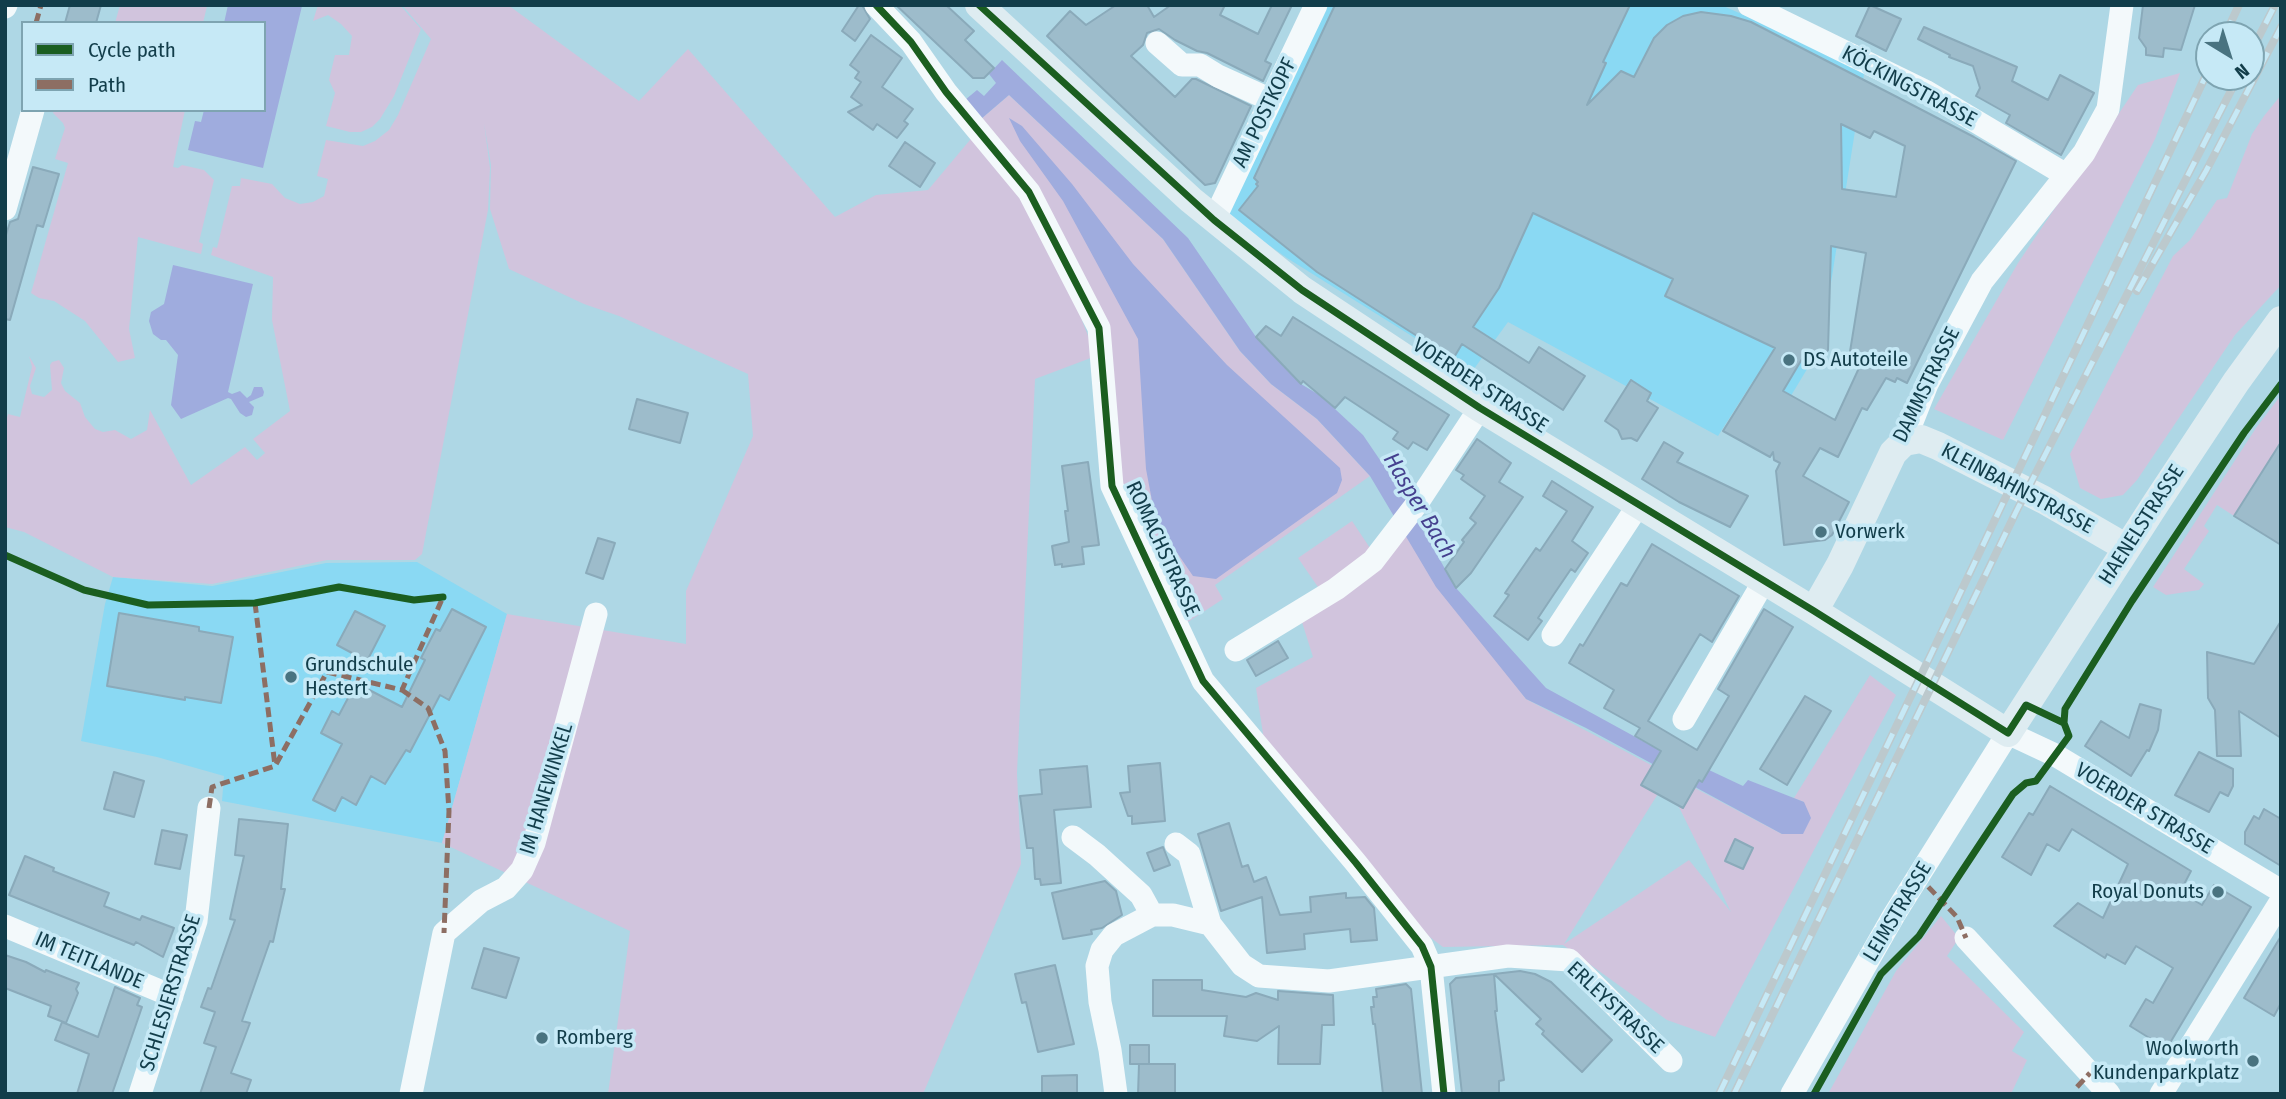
<!DOCTYPE html>
<meta charset="utf-8">
<style>
body{margin:0}
#map{position:relative;width:2286px;height:1099px;overflow:hidden;background:#aed7e5;font-family:"Fira Sans Condensed",sans-serif}
canvas{display:block}
.frame{position:absolute;inset:0;border:7px solid #123d4a;pointer-events:none}
.legend{position:absolute;left:21px;top:21px;width:245px;height:91px;box-sizing:border-box;background:#c6e9f6;border:2px solid #7ea4b1;margin:0;padding:9px 12px;list-style:none;font-size:21px;color:#123d4a}
.legend li{display:flex;align-items:center;gap:14px;height:35px}
.legend b{width:35px;border:2px solid #7ea4b1}
.north{position:absolute;left:2195px;top:21px;width:70px;height:70px;box-sizing:border-box;background:#c6e9f6;border:2px solid #7ea4b1;border-radius:50%;rotate:142deg;font-size:19px;font-weight:700;line-height:28px;text-align:center;color:#123d4a}
.north::after{content:'';display:block;margin:auto;width:24px;height:32px;background:#497380;clip-path:polygon(50% 0,100% 100%,50% 72%,0 100%)}
</style>
<div id="map">
<canvas width="2286" height="1099"></canvas>
<div class="frame"></div>
<ul class="legend">
<li><b style="height:9px;background:#1b5e20"></b>Cycle path</li>
<li><b style="height:9px;background:#8d6e63"></b>Path</li>
</ul>
<div class="north">N</div>
</div>
<script>
const context = document.querySelector('canvas').getContext('2d');
context.lineJoin = 'round';
function paint(path, color) { context.fillStyle = color; context.fill(path, 'evenodd'); }
const shape = rows => new Path2D(rows.map(r => 'M' + r).join(''));
function trace(path, color, width, dash) { context.strokeStyle = color; context.lineWidth = width; context.lineCap = dash ? 'butt' : 'round'; context.setLineDash(dash || []); context.stroke(path); }
function write(font, color, halo, rows, align = 'center') {
  context.font = font + ' "Fira Sans Condensed",sans-serif'; context.lineWidth = 7; context.setLineDash([]); context.textBaseline = 'middle'; context.strokeStyle = halo; context.fillStyle = color; for (const [text, x, y, turn = 0] of rows) {
    context.save(); context.translate(x, y); context.rotate((+turn || 0) * Math.PI / 180); context.textAlign = isNaN(turn) ? turn : align; if (halo) context.strokeText(text, 0, 0); context.fillText(text, 0, 0); context.restore();
  }
}
const built = shape([
 [1328,5,1721,5,1824,50,1864,74,1821,346,1789,399,1753,381,1718,436,1508,322,1471,373,1287,258,1226,215],
 [417,562,507,614,442,843,222,801,224,776,157,757,81,741,105,604,113,577,212,586,326,563]
]);
const green = shape([
 [120,5,206,5,207,6,203,23,115,23],
 [318,5,400,5,421,29,394,96,380,119,372,127,361,132,350,132,326,126,335,93,329,80,335,55,349,55,352,36,341,24,328,15,313,21],
 [402,5,508,5,639,101,688,49,835,217,876,195,928,190,975,134,1050,239,1096,356,1035,379,1017,773,1021,864,923,1094,608,1094,630,931,442,843,507,614,686,644,686,591,753,436,748,374,619,316,584,304,509,269,490,209,491,165,484,123,490,168,488,210,422,554,415,560,327,560,212,584,113,577,24,532,5,527,5,424,8,414,20,417,32,367,29,356,36,368,30,386,32,394,44,397,52,390,50,365,52,362,59,360,64,368,61,383,65,391,80,403,85,417,95,429,103,432,115,430,131,439,147,430,150,410,191,485,245,447,257,460,265,453,253,439,290,411,272,320,273,277,211,255,213,247,217,248,232,186,240,186,241,178,272,184,285,198,300,204,313,202,324,196,328,179,317,176,326,140,363,146,375,141,389,130,398,115,431,39],
 [2180,73,2155,139,2003,440,1934,409,2018,263,2138,85],
 [1009,95,1163,239,1240,351,1271,384,1317,419,1370,476,1215,585,1223,599,1188,622,1119,488,1105,344,981,119],
 [2281,95,2281,285,2235,335,2137,480,2123,495,2101,499,2080,488,2070,454,2173,256,2190,240,2217,200,2227,198,2252,134,2264,116],
 [54,110,185,110,173,167,178,168,182,165,204,170,214,180,199,242,203,244,201,254,138,237,129,329,135,358,118,362,85,321,54,301,39,298,31,293,68,163,55,159,65,128,63,123,53,113],
 [2281,395,2281,442,2234,516,2217,505,2204,526,2209,531,2184,569,2204,584,2199,590,2166,595,2153,587,2256,428],
 [1352,521,1374,554,1320,590,1298,558],
 [1401,529,1526,699,1782,834,1804,802,1794,798,1870,675,1896,695,1715,1037,1667,1020,1563,945,1443,947,1427,935,1265,747,1256,688,1313,657,1301,619],
 [1666,781,1731,912,1689,860,1564,944],
 [1941,916,1959,938,1947,956,2024,1032,2012,1051,2027,1060,2011,1094,1828,1094,1896,971]
]);
const water = shape([
 [228,5,302,6,263,168,188,150,195,121,201,122,204,110,264,110,264,23,224,23],
 [1002,60,1188,238,1256,337,1301,384,1321,396,1363,435,1397,485,1456,588,1546,688,1661,751,1657,758,1702,782,1709,770,1743,786,1748,780,1804,802,1811,818,1803,834,1782,834,1586,728,1526,699,1436,587,1370,476,1317,419,1271,384,1240,351,1163,239,1009,95,981,119,965,100,977,90,984,96,996,83,989,74],
 [1009,118,1022,126,1072,184,1133,264,1227,365,1340,468,1342,480,1337,493,1216,579,1193,576,1156,522,1146,469,1138,339,1063,201,1020,141],
 [173,265,253,284,228,392,232,394,240,391,247,398,251,395,254,387,262,387,264,392,263,396,249,402,254,407,252,415,246,417,240,413,231,399,228,398,181,419,171,405,178,355,166,340,161,340,153,334,149,321,151,312,164,304]
]);
const building = shape([
 [70,5,101,5,96,23,65,23,70,5],
 [859,5,862,5,870,19,855,41,842,31,859,5],
 [896,5,946,5,974,31,965,40,994,68,984,78,973,78,896,5],
 [1116,5,1147,5,1154,17,1171,5,1225,5,1220,15,1258,34,1272,5,1292,5,1265,61,1271,64,1263,81,1207,53,1197,51,1175,40,1159,29,1147,33,1143,45,1131,56,1175,97,1192,79,1196,79,1251,106,1215,183,1205,185,1047,36,1070,11,1086,25,1116,5],
 [1335,5,1630,5,1603,62,1606,63,1587,105,1621,71,1634,77,1654,38,1667,25,1683,16,1701,12,1731,16,1751,22,1897,97,1974,137,2016,161,1907,383,1897,378,1895,382,1886,378,1867,410,1862,408,1838,457,1820,448,1803,476,1849,502,1832,535,1825,540,1784,545,1776,471,1780,463,1774,460,1773,452,1770,457,1723,431,1775,348,1665,296,1673,279,1533,213,1499,288,1473,327,1529,363,1539,347,1585,376,1563,410,1462,344,1453,359,1317,272,1239,210,1258,186,1256,184,1258,182,1254,178,1335,5],
 [1841,124,1870,138,1874,131,1905,146,1896,197,1842,189,1841,124],
 [1831,246,1866,253,1848,364,1859,368,1835,420,1783,391,1802,359,1817,368,1828,350,1831,246],
 [1870,5,1901,19,1886,51,1856,36,1870,5],
 [2143,5,2195,5,2181,50,2164,48,2163,57,2146,55,2146,48,2139,38,2143,5],
 [1924,27,2017,67,2012,81,2048,100,2060,75,2094,93,2061,155,2006,123,2010,115,1976,96,1980,88,1973,66,1949,57,1950,55,1918,39,1924,27],
 [871,35,902,58,882,87,913,109,904,121,908,124,897,138,877,124,873,130,848,112,862,105,851,97,861,82,855,78,859,72,850,65,871,35],
 [905,142,935,163,920,187,889,166,905,142],
 [33,167,59,174,43,227,37,225,10,320,5,319,5,238,10,222,18,219,33,167],
 [1293,317,1449,415,1427,450,1413,442,1408,449,1393,439,1398,432,1345,397,1335,408,1303,381,1301,384,1256,337,1266,326,1281,336,1293,317],
 [1631,380,1651,393,1647,401,1658,408,1637,441,1631,438,1622,439,1618,430,1605,421,1631,380],
 [637,399,688,413,680,443,629,429,637,399],
 [1477,439,1511,463,1499,482,1523,497,1471,573,1456,588,1445,569,1464,542,1462,540,1476,523,1470,518,1485,496,1461,479,1464,475,1456,470,1477,439],
 [1664,442,1683,453,1677,462,1748,496,1730,527,1679,502,1642,479,1664,442],
 [2281,442,2281,545,2234,516,2281,442],
 [1088,462,1099,545,1082,547,1084,564,1062,567,1062,564,1055,565,1052,546,1069,542,1065,511,1068,511,1062,466,1088,462],
 [1552,481,1593,507,1572,541,1588,553,1575,572,1571,569,1554,594,1538,618,1542,621,1528,640,1494,616,1509,595,1505,593,1536,548,1540,551,1567,511,1543,496,1552,481],
 [598,538,615,543,603,579,586,573,598,538],
 [1652,544,1739,596,1712,642,1700,634,1648,721,1697,750,1729,696,1718,689,1764,609,1793,627,1702,782,1699,780,1683,808,1641,785,1661,751,1635,736,1640,728,1604,708,1614,690,1569,663,1580,644,1583,646,1621,583,1627,586,1652,544],
 [452,609,486,627,449,700,440,695,410,752,406,750,385,784,371,776,356,805,342,797,335,811,313,800,342,744,321,733,332,711,339,715,356,683,402,707,425,660,421,658,436,629,440,631,452,609],
 [355,611,385,626,367,661,337,645,355,611],
 [119,613,199,627,199,631,233,637,221,703,185,697,185,700,107,686,119,613],
 [2281,621,2281,738,2239,711,2241,756,2217,756,2215,710,2208,698,2207,652,2254,664,2281,621],
 [1278,641,1288,658,1256,676,1247,660,1278,641],
 [1805,696,1831,711,1787,785,1760,769,1805,696],
 [2140,704,2161,710,2158,730,2149,751,2147,750,2131,776,2085,746,2101,721,2129,738,2140,704],
 [2199,752,2233,769,2233,786,2228,796,2220,792,2209,812,2175,795,2199,752],
 [1160,763,1165,821,1132,824,1132,816,1128,816,1120,793,1130,792,1128,766,1160,763],
 [1087,766,1091,807,1054,810,1061,883,1041,885,1040,879,1035,879,1033,848,1027,848,1020,796,1042,794,1040,770,1087,766],
 [114,772,144,781,134,817,104,809,114,772],
 [2050,786,2191,871,2180,892,2202,905,2214,885,2251,907,2167,1048,2154,1051,2151,1039,2130,1026,2146,999,2153,1003,2173,968,2136,946,2125,964,2107,954,2105,958,2054,926,2078,903,2103,918,2128,864,2072,829,2059,851,2047,844,2031,875,2002,857,2029,813,2033,815,2050,786],
 [2264,809,2281,819,2281,866,2245,844,2245,832,2254,816,2259,819,2264,809],
 [239,819,288,824,281,889,285,889,273,942,270,941,242,1021,250,1023,231,1073,251,1080,246,1094,200,1094,216,1047,204,1043,215,1012,201,1007,208,988,211,989,235,920,230,919,244,856,235,855,239,819],
 [1229,823,1242,867,1248,865,1254,882,1266,877,1280,915,1311,912,1310,897,1346,893,1346,898,1365,897,1374,908,1377,940,1351,942,1350,929,1304,934,1305,949,1267,953,1262,897,1221,911,1198,834,1229,823],
 [162,830,187,835,180,869,155,864,162,830],
 [1735,839,1753,848,1743,869,1725,861,1735,839],
 [1163,847,1170,865,1154,871,1147,853,1163,847],
 [25,856,54,868,53,871,109,893,104,906,140,920,142,916,174,928,163,957,136,942,134,945,9,895,25,856],
 [1105,881,1116,891,1122,915,1102,928,1091,930,1092,934,1063,939,1052,893,1105,881],
 [2281,936,2281,1003,2274,1016,2244,998,2281,936],
 [484,948,519,958,506,998,472,988,484,948],
 [5,955,26,962,45,972,46,970,79,983,76,989,78,993,66,1023,48,1016,51,1006,5,988,5,955],
 [1055,965,1074,1044,1038,1052,1026,1002,1022,1003,1015,974,1055,965],
 [1520,971,1535,974,1551,982,1612,1040,1582,1072,1542,1034,1544,1031,1536,1024,1541,1019,1494,974,1520,971],
 [1494,974,1497,1011,1495,1011,1504,1080,1499,1081,1499,1094,1462,1094,1450,984,1456,978,1494,974],
 [1153,980,1202,980,1202,990,1246,997,1256,993,1278,1000,1278,991,1333,995,1334,1025,1322,1025,1320,1064,1278,1064,1279,1026,1257,1041,1224,1036,1227,1016,1153,1016,1153,980],
 [1406,984,1411,989,1422,1094,1383,1094,1375,1024,1373,1024,1371,1007,1374,1007,1373,997,1377,997,1376,989,1406,984],
 [115,987,140,998,137,1005,142,1007,112,1094,77,1094,89,1054,55,1040,62,1022,98,1037,115,987],
 [1130,1045,1149,1045,1149,1064,1130,1064,1130,1045],
 [1139,1064,1175,1064,1175,1094,1138,1094,1139,1064],
 [1077,1075,1077,1094,1042,1094,1042,1076,1077,1075]
]);
const minor = shape([
 [876,5,911,42,946,92,1029,192,1099,328,1112,486,1203,681,1356,863,1422,946,1431,967,1444,1094],
 [1749,5,1925,91,2066,175],
 [5,7,6,5],
 [1157,43,1182,65,1200,65,1218,76,1271,100],
 [5,209,33,110],
 [1214,220,1316,5],
 [1904,442,1927,384,1982,281,2084,153,2108,109,2122,5],
 [1553,635,1639,504],
 [1236,650,1336,589,1373,561,1416,505,1480,408],
 [1684,719,1764,581],
 [1073,837,1097,855,1141,895,1152,915],
 [1176,844,1189,854,1210,924],
 [5,926,172,996],
 [1966,938,2109,1094],
 [140,1094,196,921,209,808],
 [411,1094,444,933,481,901,506,888,522,870,534,843,596,614],
 [1116,1094,1110,1050,1100,1002,1097,966,1102,950,1114,935,1152,915,1173,915,1210,924,1242,965,1259,976,1329,981,1508,956,1569,960,1671,1061],
 [1792,1094,1894,915,2008,733,2055,755,2281,891],
 [2161,1094,2281,901]
]);
const major = shape([
 [979,5,1191,200,1302,290,1480,408,1814,611,2008,733,2156,503,2236,382,2281,320],
 [1814,611,1840,565,1893,453,1904,442,1921,439,1938,446,2044,500,2127,548]
]);
const rail = shape([
 [2225,35,2239,5],
 [2251,52,2275,5],
 [2137,291,2206,171,2281,27],
 [1719,1094,1936,644,2209,69],
 [1734,1094,2016,512,2238,77]
]);
const quiet = shape([
 [36,23,41,5],
 [255,603,275,766],
 [402,690,428,708,445,751,449,811,444,933],
 [209,808,212,787,275,766,327,672,402,690,443,597],
 [1918,876,1957,917,1966,938],
 [2077,1087,2090,1073]
]);
const cycleway = shape([
 [876,5,911,42,946,92,1029,192,1099,328,1112,486,1203,681,1356,863,1422,946,1431,967,1444,1094],
 [979,5,1214,220,1302,290,1480,408,1814,611,2008,733,2026,705,2064,723],
 [5,555,84,590,148,605,255,603,339,587,414,600,443,597],
 [1814,1094,1881,974,1919,936,2013,794,2026,783,2036,781,2069,736,2064,723,2065,709,2132,601,2244,433,2281,384]
]);
const markers = [
 [1789,360,7,"#497380"],
 [1821,532,7,"#497380"],
 [291,677,7,"#497380"],
 [2218,892,7,"#497380"],
 [542,1038,7,"#497380"],
 [2253,1061,7,"#497380"]
];
const streetNames = [
 ["KÖCKINGSTRASSE",1909,87,28],
 ["AM POSTKOPF",1265,113,-64],
 ["DAMMSTRASSE",1927,385,-64],
 ["VOERDER STRASSE",1480,386,33],
 ["KLEINBAHNSTRASSE",2017,489,28],
 ["HAENELSTRASSE",2142,525,-57],
 ["ROMACHSTRASSE",1162,549,65],
 ["IM HANEWINKEL",547,789,-73],
 ["VOERDER STRASSE",2144,809,31],
 ["LEIMSTRASSE",1898,912,-59],
 ["IM TEITLANDE",89,961,23],
 ["SCHLESIERSTRASSE",171,993,-73],
 ["ERLEYSTRASSE",1615,1008,43]
];
const poiNames = [
 ["DS Autoteile",1803,360],
 ["Vorwerk",1835,532],
 ["Grundschule",305,665],
 ["Hestert",305,689],
 ["Royal Donuts",2204,892,"right"],
 ["Romberg",556,1038],
 ["Woolworth",2239,1049,"right"],
 ["Kundenparkplatz",2239,1073,"right"]
];
const waterNames = [
 ["Hasper Bach",1419,506,59]
];
paint(built, '#8ad9f3');
paint(green, '#d1c4dd');
paint(water, '#9facde');
paint(building, '#9dbccb');
trace(building, '#8aaaba', 2);
trace(minor, '#f3f9fb', 23);
trace(major, '#deecf1', 28);
trace(rail, '#bcc9cd', 8);
trace(rail, '#c6e9f6', 5, [16]);
trace(quiet, '#8d6e63', 5, [10, 5]);
trace(cycleway, '#1b5e20', 7);
for (const [x, y, r, color] of markers) { const dot = new Path2D(); dot.arc(x, y, r, 0, 2 * Math.PI); context.fillStyle = color; context.fill(dot); trace(dot, '#c6e9f6', 2.5); }
write('21px', '#123d4a', '#c6e9f6', streetNames);
write('21px', '#123d4a', '#c6e9f6', poiNames, 'left');
write('italic 23px', '#45408e', '#c6e9f6', waterNames);
</script>
